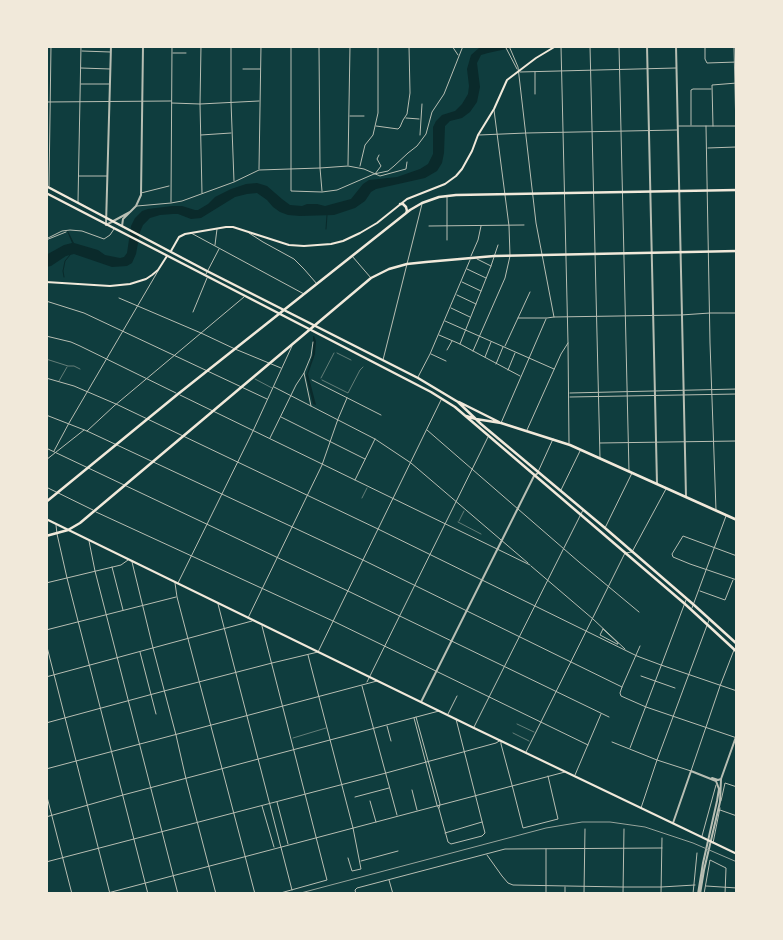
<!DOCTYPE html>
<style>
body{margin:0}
#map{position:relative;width:783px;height:940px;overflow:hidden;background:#0f3d3e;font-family:Jost,sans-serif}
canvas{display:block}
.frame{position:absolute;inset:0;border:48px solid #f1e9da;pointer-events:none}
</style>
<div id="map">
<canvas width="783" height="940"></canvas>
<div class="frame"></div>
</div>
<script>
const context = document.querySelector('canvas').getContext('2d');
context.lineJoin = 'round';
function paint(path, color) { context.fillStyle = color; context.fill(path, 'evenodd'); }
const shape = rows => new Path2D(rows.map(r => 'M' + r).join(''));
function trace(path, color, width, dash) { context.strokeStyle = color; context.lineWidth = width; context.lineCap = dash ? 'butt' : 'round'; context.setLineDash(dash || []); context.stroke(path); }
const water = shape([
 [485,46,520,46,488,53,481,55,477,63,480,87,477,102,470,112,462,118,450,121,445,126,444,153,442,163,437,171,425,178,376,189,371,192,365,201,355,208,334,215,300,216,288,215,280,212,273,207,267,200,257,193,247,194,235,197,201,218,191,219,178,214,173,214,160,215,150,218,143,225,140,232,136,254,132,263,127,266,112,267,74,254,66,256,51,266,46,267,46,255,64,245,72,243,67,231,68,231,74,243,98,250,105,255,120,258,124,257,127,253,131,226,135,218,142,211,148,209,172,206,182,206,195,210,198,210,208,204,215,197,231,189,246,184,257,183,267,186,282,199,290,205,302,206,307,204,317,204,325,206,351,199,363,184,369,180,397,177,420,169,428,164,433,154,433,127,436,121,442,115,455,111,462,104,468,94,469,86,467,69,471,55,479,48],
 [313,336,314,336,316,341,315,354,308,374,316,405,313,404,306,376,313,354]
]);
const stream = shape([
 [326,229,327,215],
 [64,277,63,271,65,261,70,255]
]);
const service = shape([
 [337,353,351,360],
 [46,359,68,366,74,366,80,369],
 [321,378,334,353],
 [255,379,272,388],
 [322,380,348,393,360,370,363,367],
 [59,381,67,367],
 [362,498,367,488],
 [459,521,464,511],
 [458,522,481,534],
 [517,724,534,732],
 [513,733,529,741],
 [293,738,326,728]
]);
const pedestrian = shape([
 [46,240,66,232],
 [603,629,618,643,618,644,617,644,600,635,603,629]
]);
const minor = shape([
 [201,46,200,104,202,193],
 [231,46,231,102,234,181],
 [291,46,291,191,322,192,337,190,374,174,388,171,394,166,408,153,417,146,426,134,432,112,444,94,463,46],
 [319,46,320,168,322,191],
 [452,46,458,55],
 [505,46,517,69],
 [509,46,518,67,536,223,554,317],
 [561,46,568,343,569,443],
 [590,46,600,458],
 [619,46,629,471],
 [705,46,705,59,707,63,737,62],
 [734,46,737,174],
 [82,51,110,52],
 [173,53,186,53],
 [81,68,110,69],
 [243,69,260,69],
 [520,72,676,68],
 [535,72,535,94],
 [81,84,109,84],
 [46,102,171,101],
 [172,103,200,104,259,101],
 [350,116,364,116],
 [406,118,419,119],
 [691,125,691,90,693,89,711,89],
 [376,126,398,129,400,127,403,120,407,114,410,93,409,46],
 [678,126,737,126],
 [706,126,710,343,716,510],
 [713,126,712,85,737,83],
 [201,135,231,133],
 [420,135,422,104],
 [479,135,526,133,677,130],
 [708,148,736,147],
 [348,165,350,46],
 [360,166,365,145,373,135,378,113,378,46],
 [259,169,261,46],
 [375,174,381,166,377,159,379,155],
 [79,176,107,176],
 [49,186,51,46],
 [141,193,169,186],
 [78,202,81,46],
 [171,202,172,46],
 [137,206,171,203,182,201,234,182,259,170,320,168,348,166,364,169,380,176,406,169,407,162],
 [429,226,524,225],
 [191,233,304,294],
 [249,233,263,242,294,259,304,269,317,284],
 [46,239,62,231,70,230,82,231,104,239,110,235,114,229],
 [447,240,447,196],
 [215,245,217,229],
 [352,256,371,278],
 [471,256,478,240,481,226],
 [477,259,491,266],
 [467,269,486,278],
 [206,274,219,249],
 [462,282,481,291],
 [457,295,476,304],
 [119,298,201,333,235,349,281,368],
 [46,301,84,313,267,399],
 [451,308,470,317],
 [193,312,207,278],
 [518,318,547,318,554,317,681,315,710,313,737,313],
 [445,321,554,369],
 [439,335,460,344,520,376],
 [46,336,71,342,80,346,176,393],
 [460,344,491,266,498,245],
 [505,346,530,292],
 [447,350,452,341],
 [473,351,505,278,510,256,509,226,494,110],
 [431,354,446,361],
 [485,357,491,342],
 [383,360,422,204],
 [496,364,503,347],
 [508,370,515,353],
 [418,377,430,354,470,260],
 [46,378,74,386,116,404,378,529,637,656,661,665,737,691],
 [312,380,381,415],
 [274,387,375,439,411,463,528,563],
 [570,393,737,389],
 [180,395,530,565],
 [570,397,737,394],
 [311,406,304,373,311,356,313,342],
 [46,415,87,431,363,560,622,687],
 [281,417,365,459],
 [501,423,546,319],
 [427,430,579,562,639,612],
 [527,430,561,354,568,343],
 [87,431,114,406,244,297],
 [270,438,296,385,304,373],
 [600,443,737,441],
 [46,448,348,591,609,717],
 [54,451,69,423,158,271],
 [46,460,84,430],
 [538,472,553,439],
 [355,480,375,439],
 [46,487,93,510],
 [561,490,580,451],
 [96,512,333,621,588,745],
 [56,525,57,534,67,578,148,894],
 [605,528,632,473],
 [89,541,95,571,178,894],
 [737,556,683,536,672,554,673,557,690,564,737,580],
 [132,562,153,648,176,735,186,779,216,894],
 [531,566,593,619,625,649],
 [112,567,123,610],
 [46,583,121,565,128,560],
 [175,583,177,597,255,894],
 [178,583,253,431,292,346],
 [700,591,725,600,733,580],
 [218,604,292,890],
 [692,608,726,516],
 [248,618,322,465,338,419,347,398],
 [262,626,327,880,277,894],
 [46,630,176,597],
 [46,643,110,894],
 [640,646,622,687,620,693,621,696,646,707,737,738],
 [140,652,156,714],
 [308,655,353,828,361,869,352,871,348,858],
 [641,676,675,688],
 [46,677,252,621],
 [367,682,488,437],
 [362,686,397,815],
 [448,714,457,696],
 [416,717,440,804,439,808],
 [414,718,437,805,439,809,448,842,451,844,482,836,485,833,456,719],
 [46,723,164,691,272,663,318,652,441,400],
 [387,726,391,741],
 [474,727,583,510],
 [612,742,657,760,691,771,720,686,734,650],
 [630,748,686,600],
 [526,752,625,553,632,552,666,489],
 [46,769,377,681],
 [575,775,601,714],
 [412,790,417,810],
 [46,793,72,894],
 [355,797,389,788],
 [370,801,376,822],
 [721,801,725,783,737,787],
 [277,802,288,844],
 [262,806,274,847],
 [641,808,657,760,709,620],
 [720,810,737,816],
 [46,817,123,795,439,711],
 [445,833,482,822],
 [702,836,716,785],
 [713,843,720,808],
 [546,849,546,894],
 [487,855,502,876,508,883,513,885,623,887,661,887,695,885],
 [361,861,398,851],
 [46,862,386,773,496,743,501,740,501,744,512,785,523,828,558,819,548,776],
 [389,880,393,894],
 [706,886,737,888],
 [332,893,333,894],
 [104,894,565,772],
 [356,894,355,890,357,888,505,849,662,848],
 [565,894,565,887],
 [584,894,585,829],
 [623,894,624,829],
 [661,894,662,838],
 [693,894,697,853],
 [704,894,710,860,726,868,725,894]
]);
const tertiary = shape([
 [111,46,106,225,130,212],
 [647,46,657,484],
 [676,46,686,497],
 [122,226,123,219,136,206,141,195,143,46],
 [421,702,534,476,538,473],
 [712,778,718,780,721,779],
 [673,823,691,771,716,781,719,789,717,801,703,863,698,894],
 [700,894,704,870,720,802,721,779,737,734]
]);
const secondary = shape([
 [171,251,179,237,185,234,226,227,233,227,289,245,304,246,331,244,343,241,360,233,377,223,407,199,445,184,456,176,462,169,472,151,478,135,494,109,507,80,536,58,556,46],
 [46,282,110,286,130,284,146,279,152,275,158,270,167,256],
 [46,519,474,728,737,854]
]);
const primary = shape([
 [46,186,207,271,418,378,458,402,481,424,605,528,694,605,737,644],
 [46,193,431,392,455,407,685,604,737,652],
 [400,204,403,204,406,207,407,211,406,213],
 [459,402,499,422],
 [466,416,476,419,501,423,570,445,737,520],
 [46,502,178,394,410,210,422,203,439,197,456,195,737,190],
 [46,536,68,530,80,523,371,278,389,269,407,264,426,262,494,256,737,251]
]);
const rail = shape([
 [297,894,546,828,582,822,610,822,645,827,693,843,737,862]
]);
paint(water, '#0a2a2b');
trace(stream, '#0a2a2b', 1);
trace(service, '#b8beb3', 0.5);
trace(pedestrian, '#b8beb3', 1);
trace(minor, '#b8beb3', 1);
trace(tertiary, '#b8beb3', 2);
trace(secondary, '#f1e9da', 2);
trace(primary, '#f1e9da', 2.5);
trace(rail, '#97a49c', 1);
</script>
